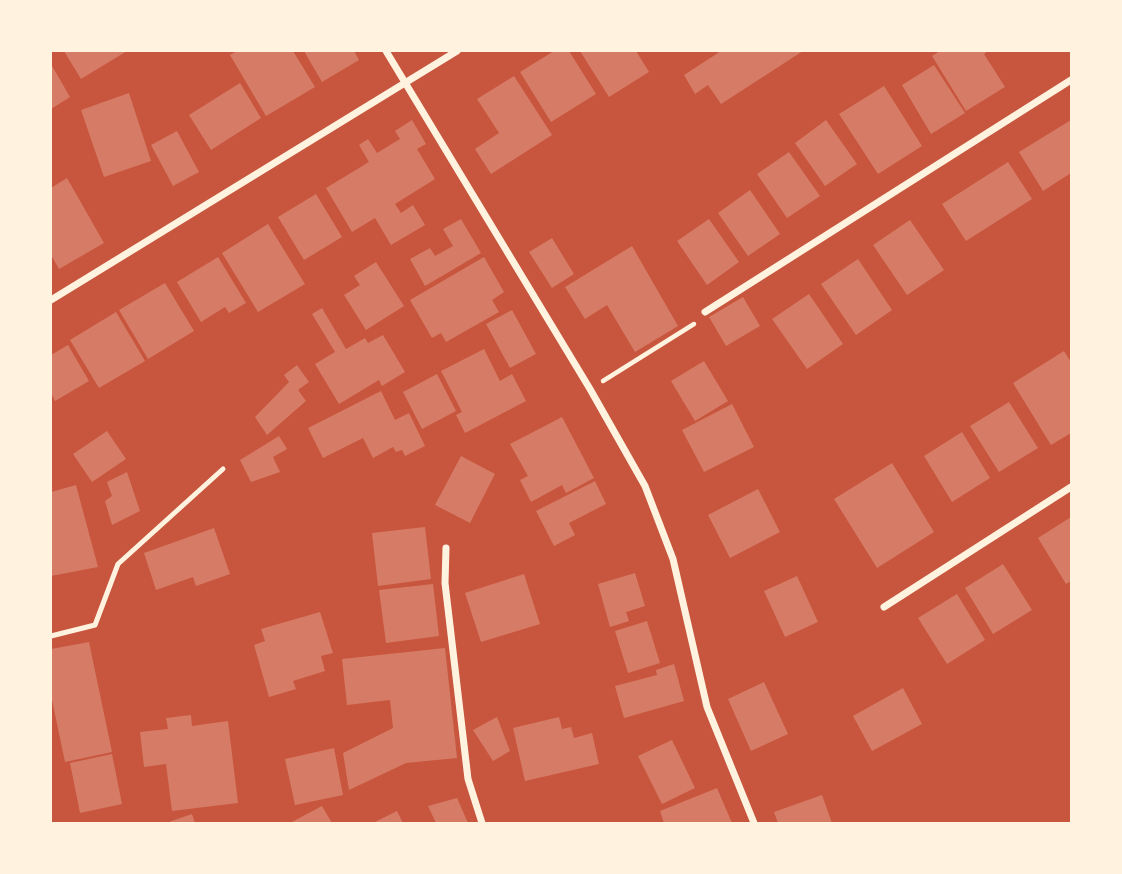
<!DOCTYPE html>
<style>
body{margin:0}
#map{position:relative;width:1122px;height:874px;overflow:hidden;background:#c8553d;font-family:"DM Sans",sans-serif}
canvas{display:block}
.frame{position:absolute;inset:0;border:52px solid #fff3e0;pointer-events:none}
</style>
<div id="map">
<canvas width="1122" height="874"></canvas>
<div class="frame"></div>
</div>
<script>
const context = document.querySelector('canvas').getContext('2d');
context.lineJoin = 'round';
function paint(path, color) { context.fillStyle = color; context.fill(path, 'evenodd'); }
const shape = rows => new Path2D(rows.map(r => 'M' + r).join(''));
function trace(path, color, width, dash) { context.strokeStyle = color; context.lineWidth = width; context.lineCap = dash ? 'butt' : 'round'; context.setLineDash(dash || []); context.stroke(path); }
const building = shape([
 [64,51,127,51,81,79],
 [237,51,293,51,315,87,266,116,230,55],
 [304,51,354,51,359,60,322,82],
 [554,51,569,51,596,94,551,122,520,72],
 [580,51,636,51,649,72,609,97],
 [721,51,803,51,721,104,708,85,695,94,684,75],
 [940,51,988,51,984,54,1005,87,966,111,932,56],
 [51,64,70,97,51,109],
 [934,65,965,113,931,134,902,85],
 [514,76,552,135,491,174,475,149,499,133,477,99],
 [240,83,261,118,211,150,189,115],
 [884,86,922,146,878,174,839,114],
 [129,93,151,161,104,177,81,110],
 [412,120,426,144,417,149,435,179,395,204,401,213,413,205,425,225,391,245,375,218,352,232,326,188,369,162,359,145,368,139,377,153,400,139,395,131],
 [826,120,857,164,825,186,795,143],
 [1071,120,1071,173,1043,191,1019,152],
 [177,131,199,172,173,186,151,145],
 [789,152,820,196,787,218,757,174],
 [1008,162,1032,199,966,241,942,204],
 [67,178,104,243,59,269,51,255,51,188],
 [750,190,780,234,748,256,718,213],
 [316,194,342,237,304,260,278,217],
 [461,219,481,253,425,286,410,259,430,248,435,256,453,246,443,229],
 [709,219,739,262,707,285,677,241],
 [910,220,944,270,907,295,873,245],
 [268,224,305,284,258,312,222,253],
 [552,238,574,274,552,288,529,252],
 [632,246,678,326,635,352,607,305,585,319,565,287],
 [218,257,246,303,229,313,225,307,201,322,177,282],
 [484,257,504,292,492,300,499,312,446,342,441,333,432,338,410,300],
 [858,259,892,310,856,335,821,284],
 [376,262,404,306,366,330,344,295,360,285,354,276],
 [165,283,194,331,148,359,119,310],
 [809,294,843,344,807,369,772,319],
 [743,297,760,326,726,346,709,317],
 [322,308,346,349,365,338,368,343,383,335,405,372,382,386,379,380,339,404,315,364,335,352,312,314],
 [512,310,536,354,510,368,486,324],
 [116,312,145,361,99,388,70,340],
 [68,345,89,381,55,401,51,393,51,355],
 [484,349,500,381,512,374,526,401,465,433,456,415,462,412,441,371],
 [1064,351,1071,362,1071,433,1051,445,1013,383],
 [704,361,728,401,695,421,671,381],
 [297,365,309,382,298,390,306,401,267,435,255,417,289,382,284,375],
 [437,374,456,411,422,429,403,392],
 [381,391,395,420,409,413,425,446,405,456,402,450,396,452,393,447,373,458,363,438,323,458,308,428],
 [1009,402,1038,448,999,472,970,426],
 [732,404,754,447,704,472,682,430],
 [562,417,594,478,566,493,562,485,531,502,520,480,528,476,510,444],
 [107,431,126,459,92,482,73,454],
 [962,432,990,478,952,502,924,456],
 [279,436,287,449,273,457,280,472,251,482,240,460],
 [461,456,495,474,470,523,435,505],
 [892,463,934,532,877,568,834,499],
 [127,472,140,511,112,525,105,501,112,496,107,482],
 [595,481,606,504,569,523,575,535,554,546,536,511],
 [76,485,98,567,51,576,51,492],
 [758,489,780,532,730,558,708,515],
 [1071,517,1071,581,1066,584,1038,538],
 [425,527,431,579,378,586,372,533],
 [214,528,230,574,196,586,193,577,156,590,144,553],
 [1003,564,1032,610,993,634,965,588],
 [635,573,645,606,626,612,629,621,610,627,598,584],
 [524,574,540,624,481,642,465,593],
 [797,576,818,622,785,637,764,591],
 [433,584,439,636,386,643,379,590],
 [957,594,985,640,947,664,918,618],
 [320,612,333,653,321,656,325,671,293,681,296,689,269,697,254,645,265,641,261,629],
 [647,621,660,663,628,673,615,631],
 [89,642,112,752,65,762,51,695,51,649],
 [445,648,457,758,406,763,349,790,343,753,393,728,390,700,347,705,342,659],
 [674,664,684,701,624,718,615,686,657,675,656,670],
 [764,682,788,734,751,751,728,699],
 [903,688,922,724,872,751,853,716],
 [191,715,192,726,228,721,238,803,172,811,166,764,144,767,140,732,168,729,166,718],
 [497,717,510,751,493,761,473,730],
 [559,717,562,729,571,727,574,738,592,733,599,764,525,781,513,728],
 [672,740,695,788,662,804,638,756],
 [334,748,343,795,295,805,285,759],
 [112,754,122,804,80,813,70,763],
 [717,788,732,823,664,823,660,811],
 [822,795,832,823,778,823,774,812],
 [457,798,468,823,436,823,428,806],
 [322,806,332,823,290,823],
 [397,811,403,823,373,823],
 [192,814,195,823,166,823]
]);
const path = shape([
 [603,381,694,324]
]);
const service = shape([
 [51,636,95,625,118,564,223,469]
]);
const minor = shape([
 [386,51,590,389,645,486,673,559,707,707,754,823],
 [51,300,457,51],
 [705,312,1071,80],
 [446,548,445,583,468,779,482,823],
 [884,607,1071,487]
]);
paint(building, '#d67c66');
trace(path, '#fff3e0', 4.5);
trace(service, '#fff3e0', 5);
trace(minor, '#fff3e0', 7);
</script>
